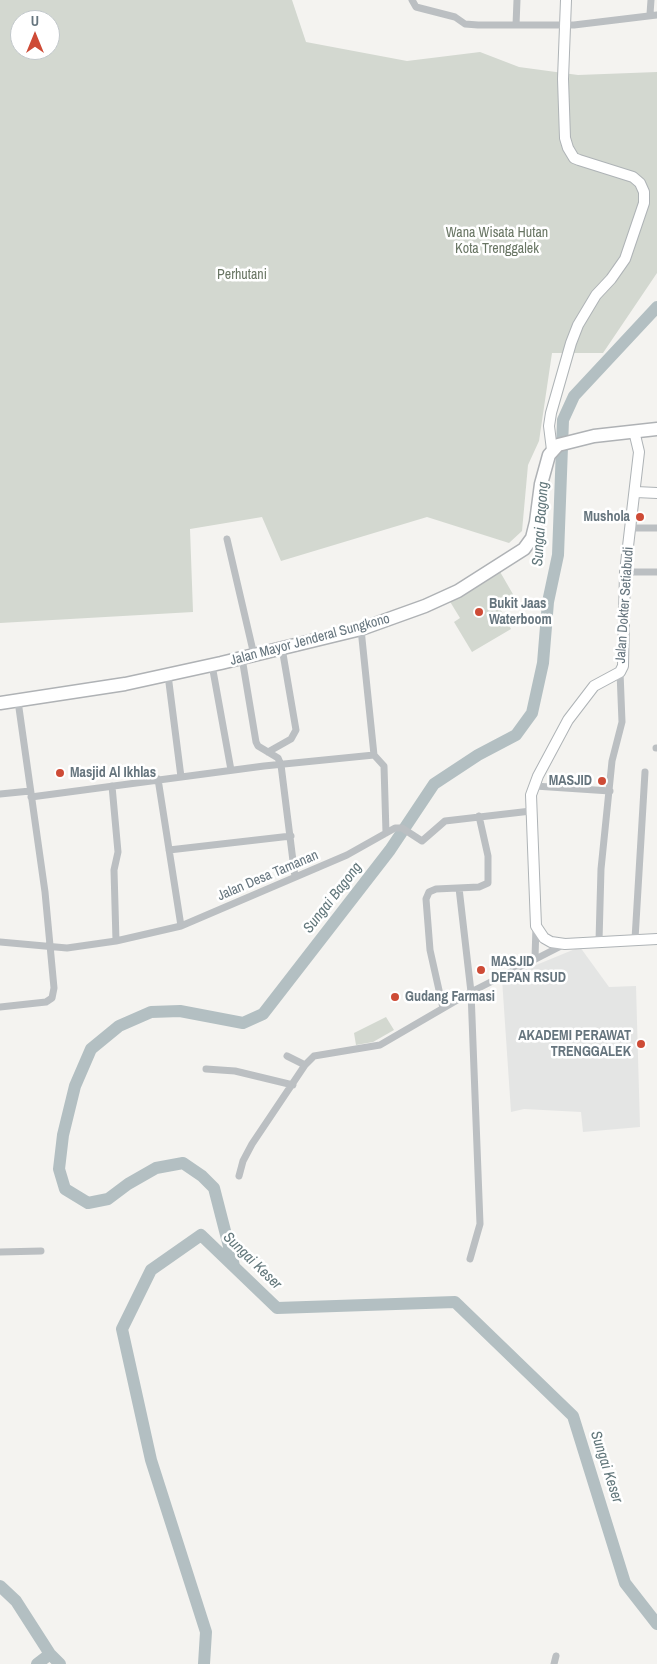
<!DOCTYPE html>
<style>
body{margin:0}
#map{position:relative;width:657px;height:1664px;overflow:hidden;background:#f4f3f0;font-family:"Archivo Narrow",sans-serif}
canvas{display:block}
.north{position:absolute;left:10px;top:10px;width:50px;height:50px;box-sizing:border-box;background:#fff;border:1px solid #c2c8cb;border-radius:50%;rotate:0deg;font-size:14px;font-weight:700;line-height:20px;text-align:center;color:#66757e}
.north::after{content:'';display:block;margin:auto;width:18px;height:22px;background:#ce4b36;clip-path:polygon(50% 0,100% 100%,50% 72%,0 100%)}
</style>
<div id="map">
<canvas width="657" height="1664"></canvas>
<div class="north">U</div>
</div>
<script>
const context = document.querySelector('canvas').getContext('2d');
context.lineJoin = 'round';
function paint(path, color) { context.fillStyle = color; context.fill(path, 'evenodd'); }
const shape = rows => new Path2D(rows.map(r => 'M' + r).join(''));
function trace(path, color, width, dash) { context.strokeStyle = color; context.lineWidth = width; context.lineCap = dash ? 'butt' : 'round'; context.setLineDash(dash || []); context.stroke(path); }
function write(font, color, halo, rows, align = 'center') {
  context.font = font + ' "Archivo Narrow",sans-serif'; context.lineWidth = 5; context.setLineDash([]); context.textBaseline = 'middle'; context.strokeStyle = halo; context.fillStyle = color; for (const [text, x, y, turn = 0] of rows) {
    context.save(); context.translate(x, y); context.rotate((+turn || 0) * Math.PI / 180); context.textAlign = isNaN(turn) ? turn : align; if (halo) context.strokeText(text, 0, 0); context.fillText(text, 0, 0); context.restore();
  }
}
const built = shape([
 [580,947,609,987,636,986,640,1127,583,1132,581,1112,524,1109,511,1112,502,979]
]);
const green = shape([
 [0,0,292,0,306,42,407,61,480,52,519,67,578,75,657,72,657,273,603,353,552,353,539,441,528,465,522,531,509,543,427,517,281,561,262,517,190,529,193,612,0,623],
 [20,20,50,20,50,50,20,50],
 [499,570,514,596,498,605,511,629,472,652,454,622,460,618,449,600],
 [386,1017,394,1030,373,1042,356,1045,354,1033]
]);
const river = shape([
 [234,1266,214,1188,202,1176,183,1163,156,1168,128,1184,108,1199,88,1203,65,1189,59,1169,63,1135,75,1086,91,1049,119,1026,151,1012,180,1011,243,1023,263,1014,390,850,434,784,478,755,516,735,532,713,543,663,548,602,558,555,563,420,574,396,657,307],
 [0,1586,16,1601,50,1654,60,1664],
 [37,1664,50,1654],
 [204,1664,206,1632,151,1460,122,1329,151,1270,201,1235,277,1308,455,1302,573,1416,625,1583,657,1624]
]);
const street = shape([
 [412,0,416,7,455,17,465,24,478,25,574,25,657,15],
 [650,14,651,0],
 [516,25,517,0],
 [631,528,657,528],
 [227,539,254,655],
 [625,572,657,572],
 [361,629,374,755,384,766,386,833],
 [242,658,256,742,258,746,278,758,281,765,295,877],
 [212,665,231,770],
 [168,675,181,777],
 [656,748,657,748],
 [268,752,291,739,296,730,282,648],
 [158,779,181,926],
 [112,786,118,852,114,870,116,941],
 [535,786,610,791],
 [0,794,30,791],
 [31,797,264,766,374,755],
 [169,850,291,836],
 [459,888,471,992,480,1224,470,1259],
 [635,939,645,772],
 [599,941,601,869,612,761,622,722,620,672],
 [0,942,67,948,116,941,181,926,347,855,395,828,402,828,422,841,445,821,531,811],
 [535,958,536,926],
 [0,1007,46,1002,52,998,54,988,45,892,18,701],
 [443,1008,430,950,426,899,429,892,436,889,479,887,488,883,488,856,479,816],
 [287,1056,305,1065],
 [206,1069,235,1071,293,1085],
 [239,1176,243,1161,252,1144,305,1065,314,1056,380,1045,471,992,565,944],
 [0,1252,41,1251],
 [554,1664,556,1656]
]);
const secondary = shape([
 [634,431,639,452,625,572,623,666,620,672,594,686,568,720,538,776,531,795,536,926,544,938,551,942,565,944,657,939],
 [552,450,549,426,551,413,571,343,578,325,596,295,611,279,625,259,644,203,644,192,640,183,633,177,579,160,574,158,568,148,565,138,563,79,566,0],
 [636,492,657,493]
]);
const highway = shape([
 [0,703,125,684,221,663,361,629,425,606,458,591,524,549,532,538,536,522,541,484,549,455,558,445,594,436,657,429]
]);
const markers = [
 [640,517,5,"#ce4b36"],
 [479,612,5,"#ce4b36"],
 [60,773,5,"#ce4b36"],
 [602,781,5,"#ce4b36"],
 [481,970,5,"#ce4b36"],
 [395,997,5,"#ce4b36"],
 [641,1044,5,"#ce4b36"]
];
const parkNames = [
 ["Wana Wisata Hutan",497,233],
 ["Kota Trenggalek",497,249],
 ["Perhutani",242,275]
];
const poiNames = [
 ["Mushola",630,517,"right"],
 ["Bukit Jaas",489,604],
 ["Waterboom",489,620],
 ["Masjid Al Ikhlas",70,773],
 ["MASJID",592,781,"right"],
 ["MASJID",491,962],
 ["DEPAN RSUD",491,978],
 ["Gudang Farmasi",405,997],
 ["AKADEMI PERAWAT",631,1036,"right"],
 ["TRENGGALEK",631,1052,"right"]
];
const streetNames = [
 ["Jalan Dokter Setiabudi",625,605,-86],
 ["Jalan Mayor Jenderal Sungkono",310,640,-15],
 ["Jalan Desa Tamanan",268,876,-23]
];
const waterNames = [
 ["Sungai Bagong",541,524,-86],
 ["Sungai Bagong",333,898,-52],
 ["Sungai Keser",252,1261,44],
 ["Sungai Keser",606,1467,72]
];
paint(built, '#e4e5e4');
paint(green, '#d3d8d0');
trace(river, '#b3bfc2', 12);
trace(secondary, '#aeb3b6', 12);
trace(highway, '#afb2b5', 15);
trace(street, '#bbbfc2', 7);
trace(secondary, '#fff', 10);
trace(highway, '#fff', 12);
for (const [x, y, r, color] of markers) { const dot = new Path2D(); dot.arc(x, y, r, 0, 2 * Math.PI); context.fillStyle = color; context.fill(dot); trace(dot, '#fff', 2); }
write('14px', '#697664', '#fff', parkNames);
write('bold 14px', '#66757e', '#fff', poiNames, 'left');
write('14px', '#66757e', '#fff', streetNames);
write('italic 15px', '#62777b', '#fff', waterNames);
</script>
